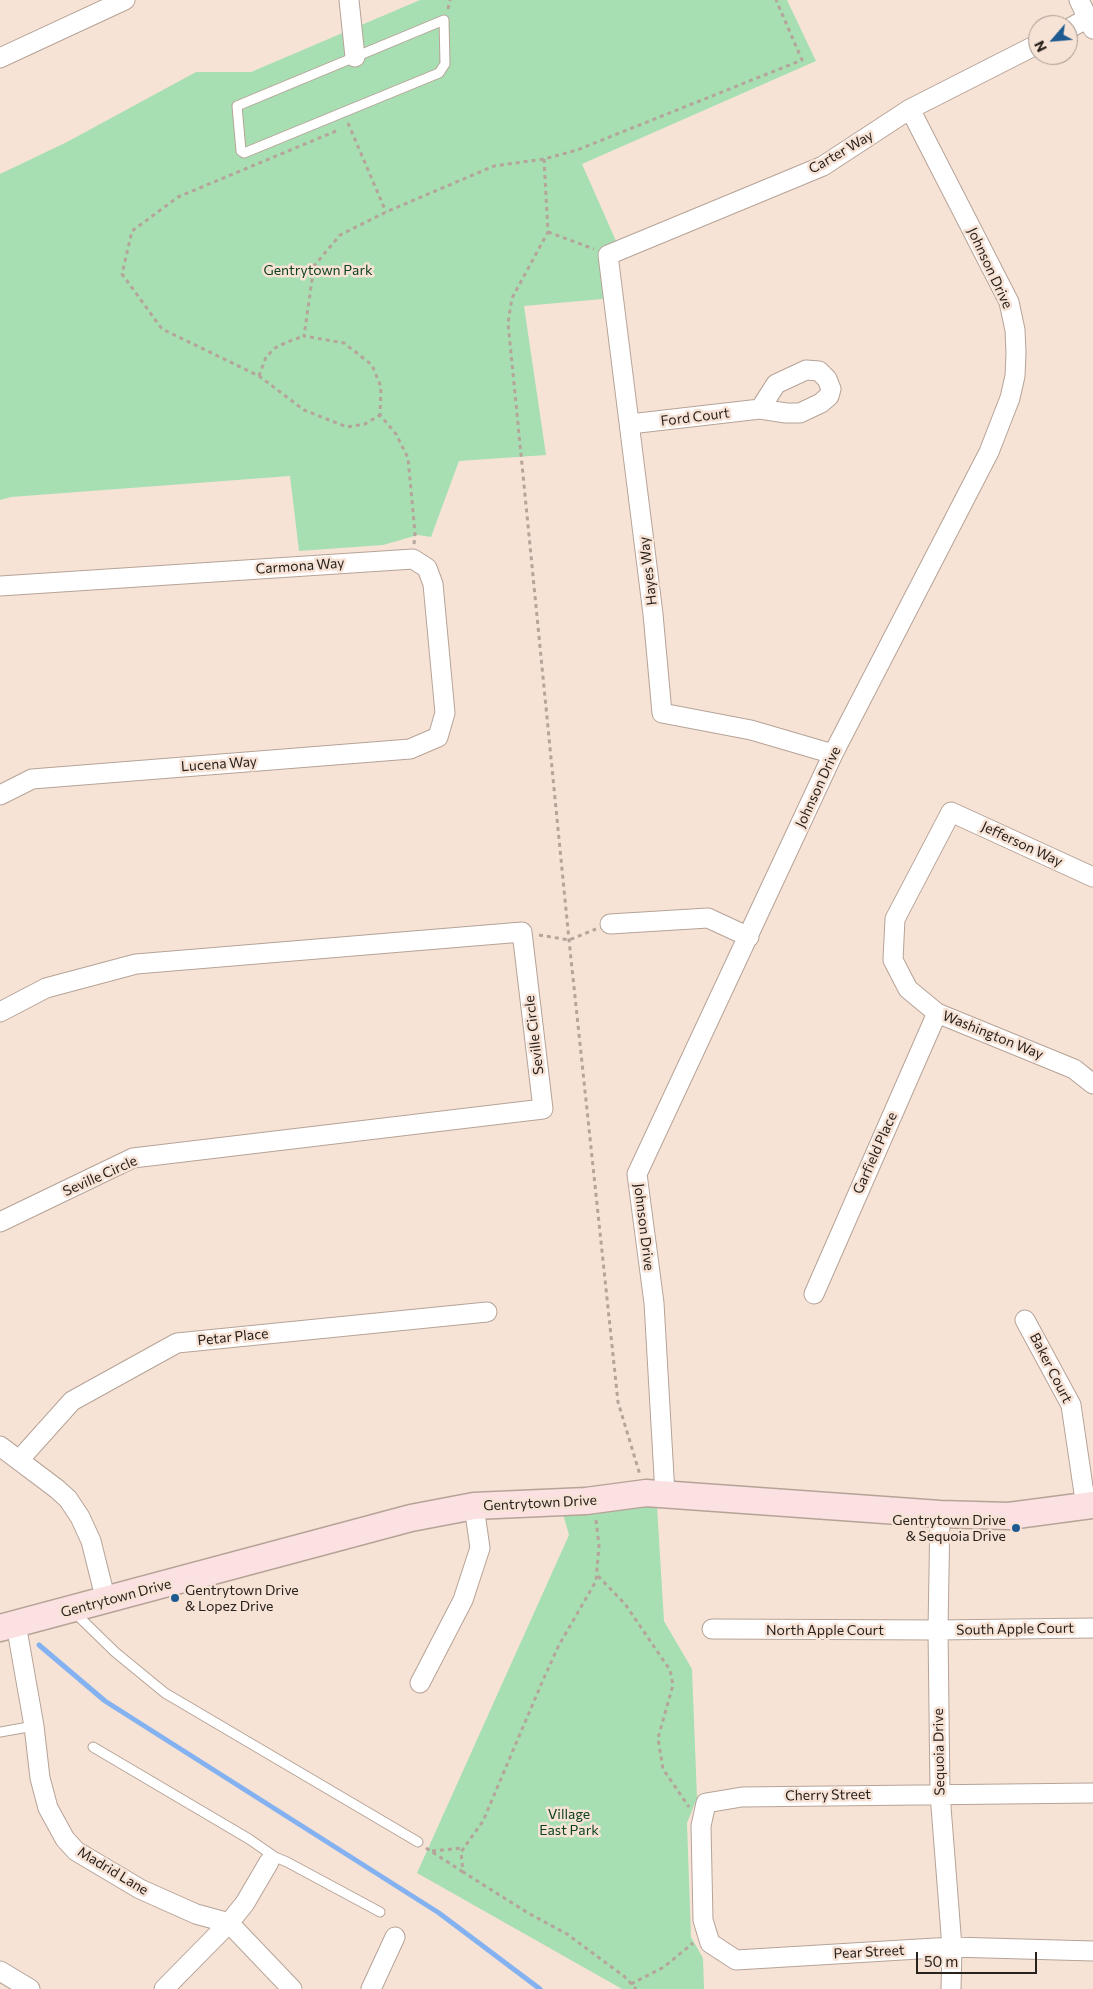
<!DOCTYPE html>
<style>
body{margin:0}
#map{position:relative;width:1093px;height:1989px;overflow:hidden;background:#f7e3d6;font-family:Commissioner,sans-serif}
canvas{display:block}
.north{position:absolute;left:1028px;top:15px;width:50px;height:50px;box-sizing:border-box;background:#f7e3d6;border:1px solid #a4958c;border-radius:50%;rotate:243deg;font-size:14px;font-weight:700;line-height:20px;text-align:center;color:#28211c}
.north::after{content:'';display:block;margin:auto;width:18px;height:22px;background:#1e5a90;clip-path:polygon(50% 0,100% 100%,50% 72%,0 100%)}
.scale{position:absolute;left:916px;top:1952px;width:121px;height:22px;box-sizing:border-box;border:2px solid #28211c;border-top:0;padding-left:6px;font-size:15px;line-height:18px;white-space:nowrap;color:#28211c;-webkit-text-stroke:4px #f7e3d6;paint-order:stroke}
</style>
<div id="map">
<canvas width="1093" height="1989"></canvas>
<div class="north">N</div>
<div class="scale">50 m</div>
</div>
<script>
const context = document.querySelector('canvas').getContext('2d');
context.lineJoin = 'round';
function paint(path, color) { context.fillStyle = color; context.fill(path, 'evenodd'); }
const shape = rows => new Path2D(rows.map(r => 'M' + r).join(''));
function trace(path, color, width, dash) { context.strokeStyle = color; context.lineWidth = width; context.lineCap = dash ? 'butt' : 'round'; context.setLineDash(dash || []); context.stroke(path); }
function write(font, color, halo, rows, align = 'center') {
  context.font = font + ' Commissioner,sans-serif'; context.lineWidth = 5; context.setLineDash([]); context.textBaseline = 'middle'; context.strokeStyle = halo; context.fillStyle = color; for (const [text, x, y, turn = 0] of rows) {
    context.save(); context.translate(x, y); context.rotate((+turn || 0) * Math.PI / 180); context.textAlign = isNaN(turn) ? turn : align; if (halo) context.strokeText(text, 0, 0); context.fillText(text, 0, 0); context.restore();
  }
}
const green = shape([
 [420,0,787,0,816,61,582,164,620,250,608,255,614,298,524,306,546,455,459,461,431,537,418,535,383,545,299,551,290,476,11,497,0,500,0,174,67,142,196,72,251,72],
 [657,1506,664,1621,692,1669,697,1798,687,1823,691,1937,703,1958,704,1989,622,1989,417,1873,569,1535,563,1514]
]);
const stream = shape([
 [39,1645,105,1701,439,1913,540,1989]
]);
const path = shape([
 [448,9,450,0],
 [348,123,386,212],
 [336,131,178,197,132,231,122,274,162,329,259,376,304,410,347,427,365,424,380,415],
 [544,159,548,232,512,298,508,323,569,940,618,1402,640,1475],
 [548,232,594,249],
 [259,376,266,357,275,348,287,342,304,336],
 [414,544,415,533,408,458,396,434,380,415,381,387,372,365,344,343,304,336,314,266,340,235,386,212,494,166,544,159,577,150,802,60,776,0],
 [539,935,569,940,596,929],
 [596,1520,599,1545,596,1581,559,1645,543,1680,483,1821,461,1852,463,1872,528,1913,567,1934,625,1977,636,1989],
 [598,1576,625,1604,670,1670,673,1685,658,1738,663,1769,689,1807],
 [426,1848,463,1872],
 [432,1851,463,1848],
 [631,1984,664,1967,693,1943]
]);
const lane = shape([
 [444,20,445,64,439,73,244,153,241,151,237,106,444,20],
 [74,1612,115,1652,165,1693,418,1842],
 [0,1732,34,1726],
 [93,1747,249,1839,275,1857],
 [271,1860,275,1857,287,1862,380,1912]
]);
const street = shape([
 [349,0,355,57],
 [1079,0,1093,29],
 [1068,29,1088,18],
 [0,58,125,0],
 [630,424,760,409,786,413,800,413,821,403,829,396,831,389,827,379,819,371,806,370,776,384,760,409],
 [0,586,413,559,427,568,433,584,445,713,438,737,410,749,32,779,0,795],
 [833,754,751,730,662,713,653,614,608,255,823,166,910,109,1038,44],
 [1093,877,951,812,895,919,893,960,908,989,937,1013,1074,1069,1093,1084],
 [610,924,708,918,749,937],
 [0,1012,46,988,136,964,522,932,543,1109,133,1158,0,1222],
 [814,1294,937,1013],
 [1025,1320,1071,1405,1086,1507],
 [0,1446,57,1489,68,1499,80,1517,91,1541,106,1601],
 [20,1459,72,1401,177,1343,487,1312],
 [665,1494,654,1303,637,1174,833,754,989,452,1010,398,1015,376,1016,353,1015,330,1009,302,910,109],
 [940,1514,938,1630,940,1794,952,1947,951,1989],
 [16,1624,34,1726,40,1778,48,1808,65,1839,76,1851,140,1889,196,1914,229,1923],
 [712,1629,938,1630,1093,1628],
 [420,1683,463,1600,480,1548,474,1506],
 [1093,1793,742,1797,706,1803,701,1826,703,1920,710,1943,736,1960,952,1947,1093,1951],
 [229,1923,292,1989],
 [0,1971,30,1989],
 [164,1989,229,1923,245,1903,269,1862],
 [371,1989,395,1937]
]);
const secondary = shape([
 [0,1628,411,1518,474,1506,586,1501,646,1493,940,1514,1009,1516,1093,1505]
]);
const markers = [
 [1016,1528,5,"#1e5a90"],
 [175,1598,5,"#1e5a90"]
];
const streetNames = [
 ["Carter Way",841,152,-30],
 ["Johnson Drive",990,268,65],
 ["Ford Court",695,417,-7],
 ["Carmona Way",300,566,-4],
 ["Hayes Way",648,571,-97],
 ["Lucena Way",219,764,-4],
 ["Johnson Drive",818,787,-65],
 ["Jefferson Way",1022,844,25],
 ["Seville Circle",534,1035,-97],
 ["Washington Way",993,1035,22],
 ["Garfield Place",875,1153,-66],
 ["Seville Circle",100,1176,-24],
 ["Johnson Drive",644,1227,83],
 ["Petar Place",233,1337,-6],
 ["Baker Court",1051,1368,63],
 ["Gentrytown Drive",540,1503,-3],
 ["Gentrytown Drive",116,1598,-15],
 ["South Apple Court",1015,1629,-1],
 ["North Apple Court",825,1630],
 ["Sequoia Drive",939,1752,-91],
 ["Cherry Street",828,1795,-1],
 ["Madrid Lane",113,1871,31],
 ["Pear Street",869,1952,-3]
];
const parkNames = [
 ["Gentrytown Park",318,270],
 ["Village",569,1814],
 ["East Park",569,1830]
];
const poiNames = [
 ["Gentrytown Drive",1006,1520],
 ["& Sequoia Drive",1006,1536],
 ["Gentrytown Drive",185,1590,"left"],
 ["& Lopez Drive",185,1606,"left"]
];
paint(green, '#a7dfb3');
trace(stream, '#84b2f1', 5);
trace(lane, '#b6a397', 11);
trace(street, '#b6a397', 21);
trace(secondary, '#b6a397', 29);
trace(path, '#b4a49a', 3, [4, 4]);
trace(lane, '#fff', 9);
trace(street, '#fff', 19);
trace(secondary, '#fbe1e1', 26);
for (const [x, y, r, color] of markers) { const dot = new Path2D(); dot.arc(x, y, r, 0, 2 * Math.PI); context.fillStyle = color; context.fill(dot); trace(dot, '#f7e3d6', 2); }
write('14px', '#28211c', '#f7e3d6', streetNames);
write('14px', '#0d4220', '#f7e3d6', parkNames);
write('14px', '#28211c', '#f7e3d6', poiNames, 'right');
</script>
